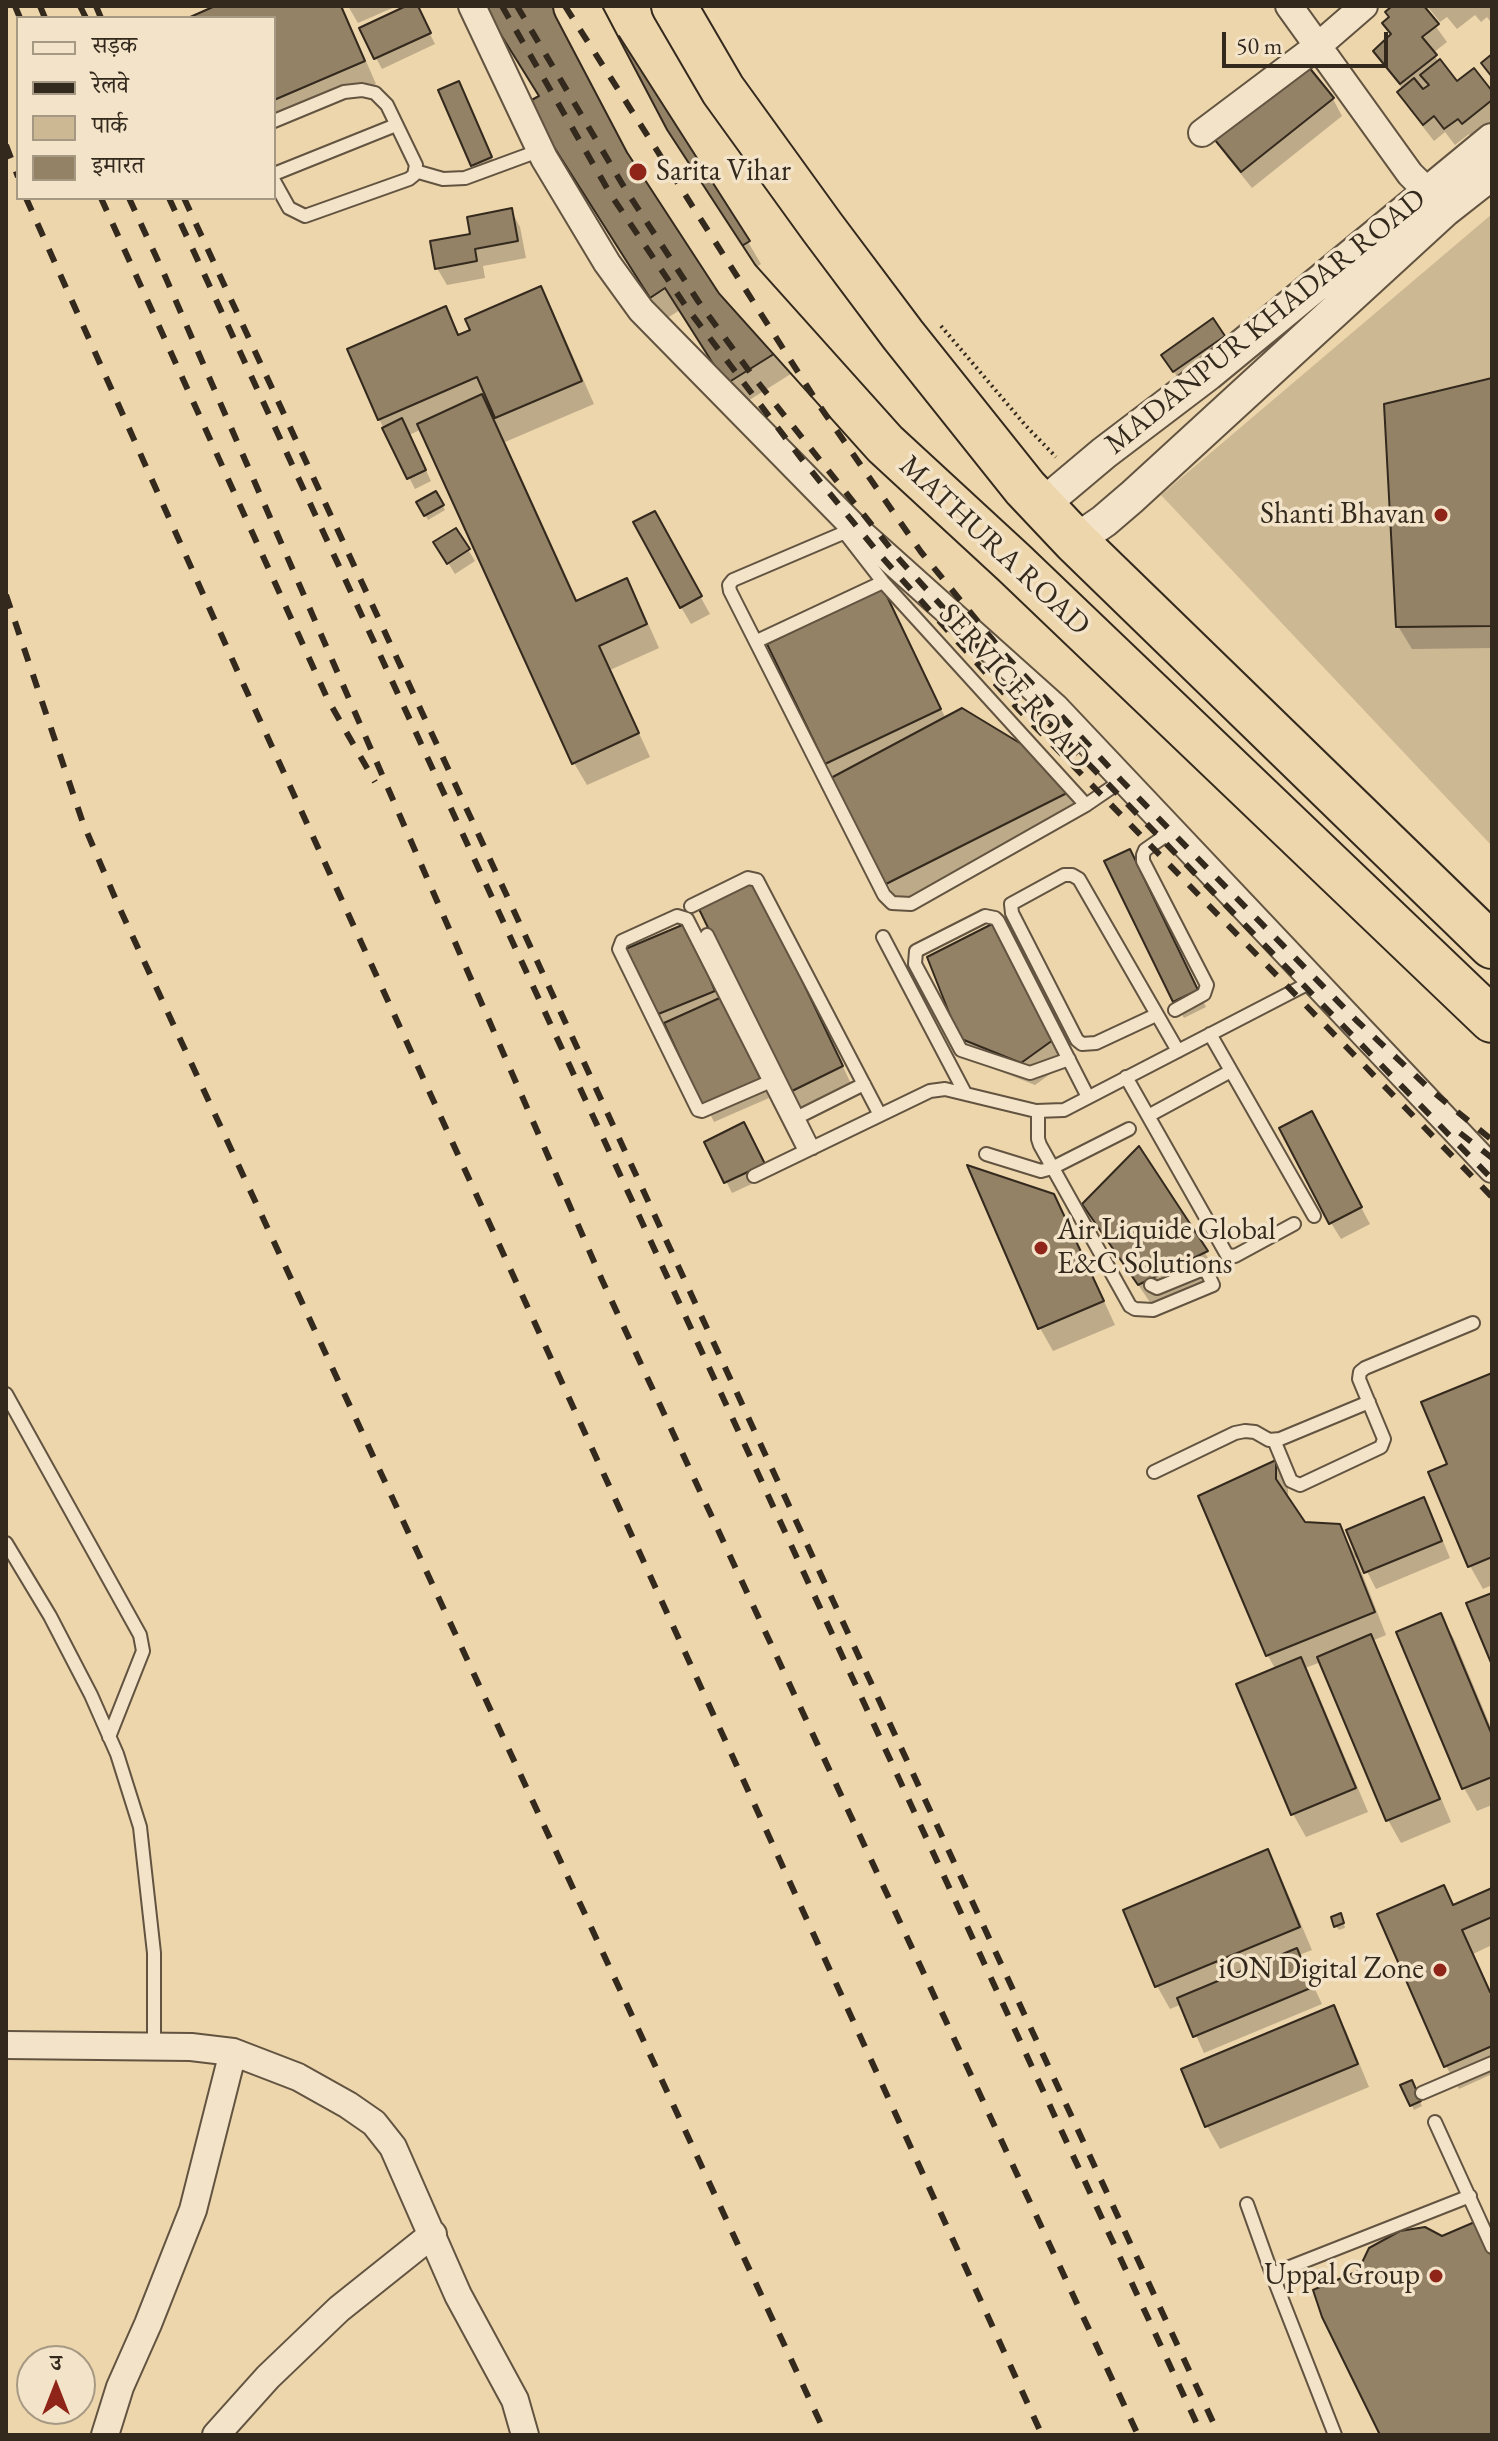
<!DOCTYPE html>
<meta charset="utf-8">
<style>
body{margin:0}
#map{position:relative;width:1498px;height:2441px;overflow:hidden;background:#edd5ac;font-family:"EB Garamond","Noto Serif Devanagari",serif}
canvas{display:block}
.frame{position:absolute;inset:0;border:8px solid #33291d;pointer-events:none}
.legend{position:absolute;left:16px;top:16px;width:260px;height:184px;box-sizing:border-box;background:#f3e4c9;border:2px solid #a69984;margin:0;padding:10px 14px;list-style:none;font-size:24px;color:#33291d}
.legend li{display:flex;align-items:center;gap:16px;height:40px}
.legend b{width:40px;border:2px solid #a69984}
.north{position:absolute;left:16px;top:2345px;width:80px;height:80px;box-sizing:border-box;background:#f3e4c9;border:2px solid #a69984;border-radius:50%;rotate:0deg;font-size:22px;font-weight:700;line-height:32px;text-align:center;color:#33291d}
.north::after{content:'';display:block;margin:auto;width:28px;height:36px;background:#8f2418;clip-path:polygon(50% 0,100% 100%,50% 72%,0 100%)}
.scale{position:absolute;left:1222px;top:32px;width:166px;height:36px;box-sizing:border-box;border:4px solid #33291d;border-top:0;padding-left:10px;font-size:24px;line-height:28px;white-space:nowrap;color:#33291d;-webkit-text-stroke:6px #f3e4c9;paint-order:stroke}
</style>
<div id="map">
<canvas width="1498" height="2441"></canvas>
<div class="frame"></div>
<ul class="legend">
<li><b style="height:10px;background:#f3e4c9"></b>सड़क</li>
<li><b style="height:10px;background:#33291d"></b>रेलवे</li>
<li><b style="height:22px;background:#cdb894"></b>पार्क</li>
<li><b style="height:22px;background:#948267"></b>इमारत</li>
</ul>
<div class="north">उ</div>
<div class="scale">50 m</div>
</div>
<script>
const context = document.querySelector('canvas').getContext('2d');
context.lineJoin = 'round';
function paint(path, color) { context.fillStyle = color; context.fill(path, 'evenodd'); }
const shape = rows => new Path2D(rows.map(r => 'M' + r).join(''));
function trace(path, color, width, dash) { context.strokeStyle = color; context.lineWidth = width; context.lineCap = dash ? 'butt' : 'round'; context.setLineDash(dash || []); context.stroke(path); }
function write(font, color, halo, rows, align = 'center') {
  context.font = font + ' "EB Garamond",serif'; context.lineWidth = 7; context.setLineDash([]); context.textBaseline = 'middle'; context.strokeStyle = halo; context.fillStyle = color; for (const [text, x, y, turn = 0] of rows) {
    context.save(); context.translate(x, y); context.rotate((+turn || 0) * Math.PI / 180); context.textAlign = isNaN(turn) ? turn : align; if (halo) context.strokeText(text, 0, 0); context.fillText(text, 0, 0); context.restore();
  }
}
const green = shape([
 [1492,214,1492,846,1161,495]
]);
const shadow = shape([
 [220,6,342,6,376,84,274,129,274,18,193,18],
 [348,6,397,6,358,23],
 [411,6,416,6,435,44,382,69,376,58],
 [1395,6,1421,6,1447,42,1433,53,1439,63,1457,84,1492,94,1492,125,1473,140,1469,134,1455,145,1445,132,1434,141,1409,109,1399,92,1403,90,1376,51,1392,36,1384,23,1391,18],
 [1492,6,1492,24,1487,17,1481,22,1475,15,1457,29,1447,17,1440,22,1427,6],
 [1308,68,1333,99,1342,116,1252,188,1227,157,1218,141],
 [465,94,496,168,479,176,473,165],
 [541,97,748,242,761,264,747,273,805,365,740,406,680,310,664,320,542,126],
 [511,210,520,227,526,258,483,266,485,278,447,285,437,268,473,235],
 [540,289,553,311,594,404,505,442,578,602,626,581,639,603,659,648,610,670,650,757,587,785,574,763,422,429,409,435,431,481,415,489,379,419,445,309,460,336],
 [489,400,495,414,493,415,485,402],
 [1223,337,1230,348,1181,382,1170,366],
 [1492,380,1492,648,1412,649,1398,626],
 [435,494,445,510,428,520,419,503],
 [654,513,710,614,691,624,681,607],
 [456,530,475,561,455,574,436,543],
 [883,591,946,719,1069,792,1082,814,899,906,826,763],
 [1138,868,1206,1007,1184,1018,1174,1001],
 [768,908,854,1090,803,1114,790,1092],
 [696,943,720,1000,732,1016,769,1098,714,1122,670,1030,663,1033,653,1017],
 [1006,948,1064,1064,1035,1085,974,1061,960,1038],
 [1320,1131,1370,1224,1341,1239,1331,1223],
 [750,1136,769,1176,732,1193,707,1143],
 [1138,1149,1219,1275,1153,1307,1085,1204],
 [1053,1196,1066,1219,1115,1325,1053,1351,1040,1328],
 [1492,1375,1492,1585,1483,1589,1470,1566,1449,1465],
 [1275,1462,1288,1484,1288,1500,1304,1524,1339,1526,1355,1554,1423,1500,1433,1517,1450,1558,1376,1589,1359,1556,1356,1558,1386,1635,1372,1641,1383,1660,1451,1822,1401,1843,1388,1820,1321,1662,1305,1668,1313,1682,1368,1812,1306,1837,1293,1814,1239,1685,1276,1670,1268,1656,1201,1497],
 [1440,1616,1454,1639,1492,1730,1492,1805,1477,1811,1464,1788,1399,1633],
 [1267,1852,1280,1875,1312,1950,1299,1955,1322,2004,1204,2053,1182,2004,1170,2009,1157,1986,1125,1911],
 [1444,1888,1455,1906,1492,1890,1492,1945,1473,1954,1492,1993,1492,2074,1459,2089,1446,2066],
 [1343,1920,1345,1928,1339,1930,1336,1926],
 [1333,2008,1346,2031,1369,2087,1220,2149,1207,2126],
 [1411,2083,1422,2106,1414,2110,1403,2086]
]);
const building = shape([
 [215,6,341,6,365,61,274,100,274,18,188,18,215,6],
 [406,6,418,6,431,33,374,59,359,28,406,6],
 [483,6,585,6,608,43,619,36,750,241,735,250,793,342,726,384,665,288,650,298,526,103,539,96,483,6],
 [1392,6,1424,6,1439,24,1422,37,1437,55,1400,84,1373,51,1391,34,1382,23,1389,17,1385,12,1392,6],
 [1492,54,1492,77,1481,63,1492,54],
 [1440,59,1457,81,1474,68,1492,91,1492,100,1462,124,1458,119,1444,129,1434,116,1423,125,1397,92,1414,78,1423,89,1429,85,1420,75,1440,59],
 [1308,66,1334,98,1241,172,1215,140,1308,66],
 [459,81,492,157,471,166,438,90,459,81],
 [512,208,518,241,475,249,477,261,435,269,430,241,470,234,467,217,512,208],
 [541,286,582,381,495,418,477,377,378,420,347,349,446,306,458,335,470,330,465,319,541,286],
 [1213,318,1225,336,1173,372,1161,355,1213,318],
 [1492,378,1492,626,1396,627,1384,404,1492,378],
 [482,394,576,601,627,578,647,624,599,646,639,733,572,764,417,424,482,394],
 [402,418,426,470,407,479,382,428,402,418],
 [436,491,444,505,424,516,416,502,436,491],
 [655,511,702,596,680,608,633,522,655,511],
 [456,528,470,549,447,564,433,542,456,528],
 [883,588,941,709,825,764,767,644,883,588],
 [962,708,1033,751,1071,791,884,885,829,779,962,708],
 [1130,849,1198,990,1173,1002,1104,861,1130,849],
 [755,882,843,1066,788,1093,698,907,755,882],
 [687,923,715,991,651,1017,623,950,687,923],
 [994,923,1053,1040,1021,1063,959,1038,927,957,994,923],
 [724,996,761,1080,702,1106,664,1023,724,996],
 [1312,1111,1362,1207,1329,1224,1279,1128,1312,1111],
 [744,1122,765,1164,724,1183,704,1142,744,1122],
 [1139,1146,1208,1251,1138,1285,1082,1204,1139,1146],
 [967,1165,1054,1194,1104,1301,1038,1329,967,1165],
 [1492,1373,1492,1557,1468,1567,1428,1472,1447,1464,1421,1402,1492,1373],
 [1276,1460,1276,1479,1305,1522,1340,1524,1375,1612,1266,1656,1198,1496,1276,1460],
 [1424,1497,1442,1541,1364,1573,1346,1530,1424,1497],
 [1492,1593,1492,1665,1466,1603,1492,1593],
 [1441,1613,1492,1735,1492,1777,1462,1789,1396,1632,1441,1613],
 [1371,1634,1440,1799,1386,1821,1317,1657,1371,1634],
 [1301,1657,1356,1788,1291,1815,1236,1684,1301,1657],
 [1268,1849,1300,1927,1155,1987,1123,1910,1268,1849],
 [1444,1885,1453,1905,1492,1888,1492,1917,1462,1930,1490,1992,1492,1991,1492,2046,1444,2067,1377,1914,1444,1885],
 [1341,1913,1344,1923,1334,1927,1331,1917,1341,1913],
 [1297,1948,1313,1987,1193,2037,1177,1998,1297,1948],
 [1334,2005,1358,2064,1205,2127,1181,2069,1334,2005],
 [1412,2080,1421,2101,1410,2106,1400,2085,1412,2080],
 [1477,2221,1492,2248,1492,2435,1380,2435,1322,2317,1313,2290,1358,2271,1369,2248,1400,2231,1425,2227,1442,2236,1477,2221]
]);
const path = shape([
 [941,326,1026,426,1056,457]
]);
const service = shape([
 [274,121,344,92,362,90,375,93,387,105,416,165,414,175,409,179,305,216,289,208,274,181],
 [415,171,443,179,465,178,541,150],
 [274,174,396,125],
 [845,533,883,582,1086,805,911,904,892,903,884,895,730,591,729,585,733,580,855,528],
 [757,641,883,582],
 [1086,805,1124,779],
 [1172,831,1145,850,1143,855,1143,861,1207,985,1204,994,1175,1010],
 [691,906,748,878,757,880,880,1115],
 [707,935,813,1148],
 [883,937,965,1093],
 [1156,1015,1096,1043,1082,1044,1077,1040,1012,913,1011,904,1064,875,1072,875,1079,879,1178,1051],
 [1210,1034,1314,1216],
 [1069,1059,1030,1073,961,1050,915,964,916,951,985,916,995,918,998,921,1088,1097],
 [1126,1077,1227,1255,1235,1256,1294,1224],
 [769,1082,702,1111,698,1110,619,949,622,941,677,916,687,919,805,1151],
 [1038,1111,1038,1139,1040,1145,1130,1306,1135,1309,1153,1310,1213,1285,1207,1272,1201,1270,1157,1288,1151,1285],
 [1148,1116,1231,1071],
 [798,1117,864,1084],
 [986,1154,1041,1171,1052,1168,1129,1129],
 [754,1176,930,1091,945,1089,1036,1111,1064,1110,1313,981],
 [6,1394,140,1635,143,1651,109,1737],
 [1274,1440,1291,1481,1300,1485,1381,1447,1384,1439,1359,1379,1360,1372,1365,1368,1473,1323],
 [1154,1472,1235,1433,1245,1431,1255,1432,1269,1440,1280,1439,1369,1402],
 [6,1543,50,1616,91,1695,117,1754,140,1827,154,1953,154,2047],
 [1422,2093,1492,2063],
 [1435,2122,1492,2247],
 [1247,2204,1272,2274,1335,2435],
 [1272,2274,1470,2196]
]);
const minor = shape([
 [472,6,544,158,607,263,641,310,855,528,1056,708,1492,1169],
 [1289,6,1410,174,1442,206],
 [1202,133,1319,45,1364,6],
 [6,2045,191,2047,233,2052,298,2077,348,2105,374,2123,393,2147,458,2295,515,2400,525,2435],
 [105,2435,120,2387,148,2324,193,2210,233,2052],
 [216,2435,268,2377,339,2309,433,2234]
]);
const tertiary = shape([
 [1041,506,1104,453,1208,374,1492,140],
 [1075,541,1104,521,1132,497,1445,210,1492,173]
]);
const trunk = shape([
 [576,6,647,141,737,279,885,444,1014,563,1492,1020],
 [674,6,723,90,822,227,903,335,1025,488,1075,541,1492,946]
]);
const rail = shape([
 [15,6,20,18],
 [40,6,45,18],
 [80,6,86,18],
 [96,6,101,18],
 [502,6,611,195,687,308,800,457,880,555,1020,711,1492,1197],
 [517,6,624,187,698,301,752,375,899,559,1038,712,1492,1179],
 [565,6,819,405,921,552,1006,656,1121,780,1356,1020,1432,1091,1492,1140],
 [6,145,18,177],
 [26,198,237,670,1042,2435],
 [101,198,328,700,375,782],
 [129,198,165,276,602,1280,1138,2435],
 [169,198,1202,2435],
 [184,198,1219,2435],
 [6,595,83,823,119,907,826,2435],
 [1460,1133,1492,1158]
]);
const markers = [
 [638,172,10,"#8f2418"],
 [1441,515,8,"#8f2418"],
 [1041,1248,8,"#8f2418"],
 [1440,1970,8,"#8f2418"],
 [1436,2276,8,"#8f2418"]
];
const poiNames = [
 ["Sarita Vihar",656,172,"left"],
 ["Shanti Bhavan",1425,515],
 ["Air Liquide Global",1057,1231,"left"],
 ["E&C Solutions",1057,1265,"left"],
 ["iON Digital Zone",1424,1970],
 ["Uppal Group",1420,2276]
];
const streetNames = [
 ["MADANPUR KHADAR ROAD",1266,322,-39],
 ["MATHURA ROAD",994,546,43],
 ["SERVICE ROAD",1014,687,48]
];
paint(green, '#cdb894');
paint(shadow, '#0003');
paint(building, '#948267');
trace(building, '#33291d', 2);
trace(service, '#625441', 16);
trace(minor, '#625441', 30);
trace(tertiary, '#625441', 36);
trace(trunk, '#33291d', 48);
trace(path, '#33291d', 4, [2, 4]);
trace(service, '#f3e4c9', 12);
trace(minor, '#f3e4c9', 26);
trace(tertiary, '#f3e4c9', 32);
trace(trunk, '#edd5ac', 44);
trace(rail, '#33291d', 6, [14, 14]);
for (const [x, y, r, color] of markers) { const dot = new Path2D(); dot.arc(x, y, r, 0, 2 * Math.PI); context.fillStyle = color; context.fill(dot); trace(dot, '#f3e4c9', 3); }
write('30px', '#33291d', '#f3e4c9', poiNames, 'right');
write('30px', '#33291d', '#f3e4c9', streetNames);
</script>
